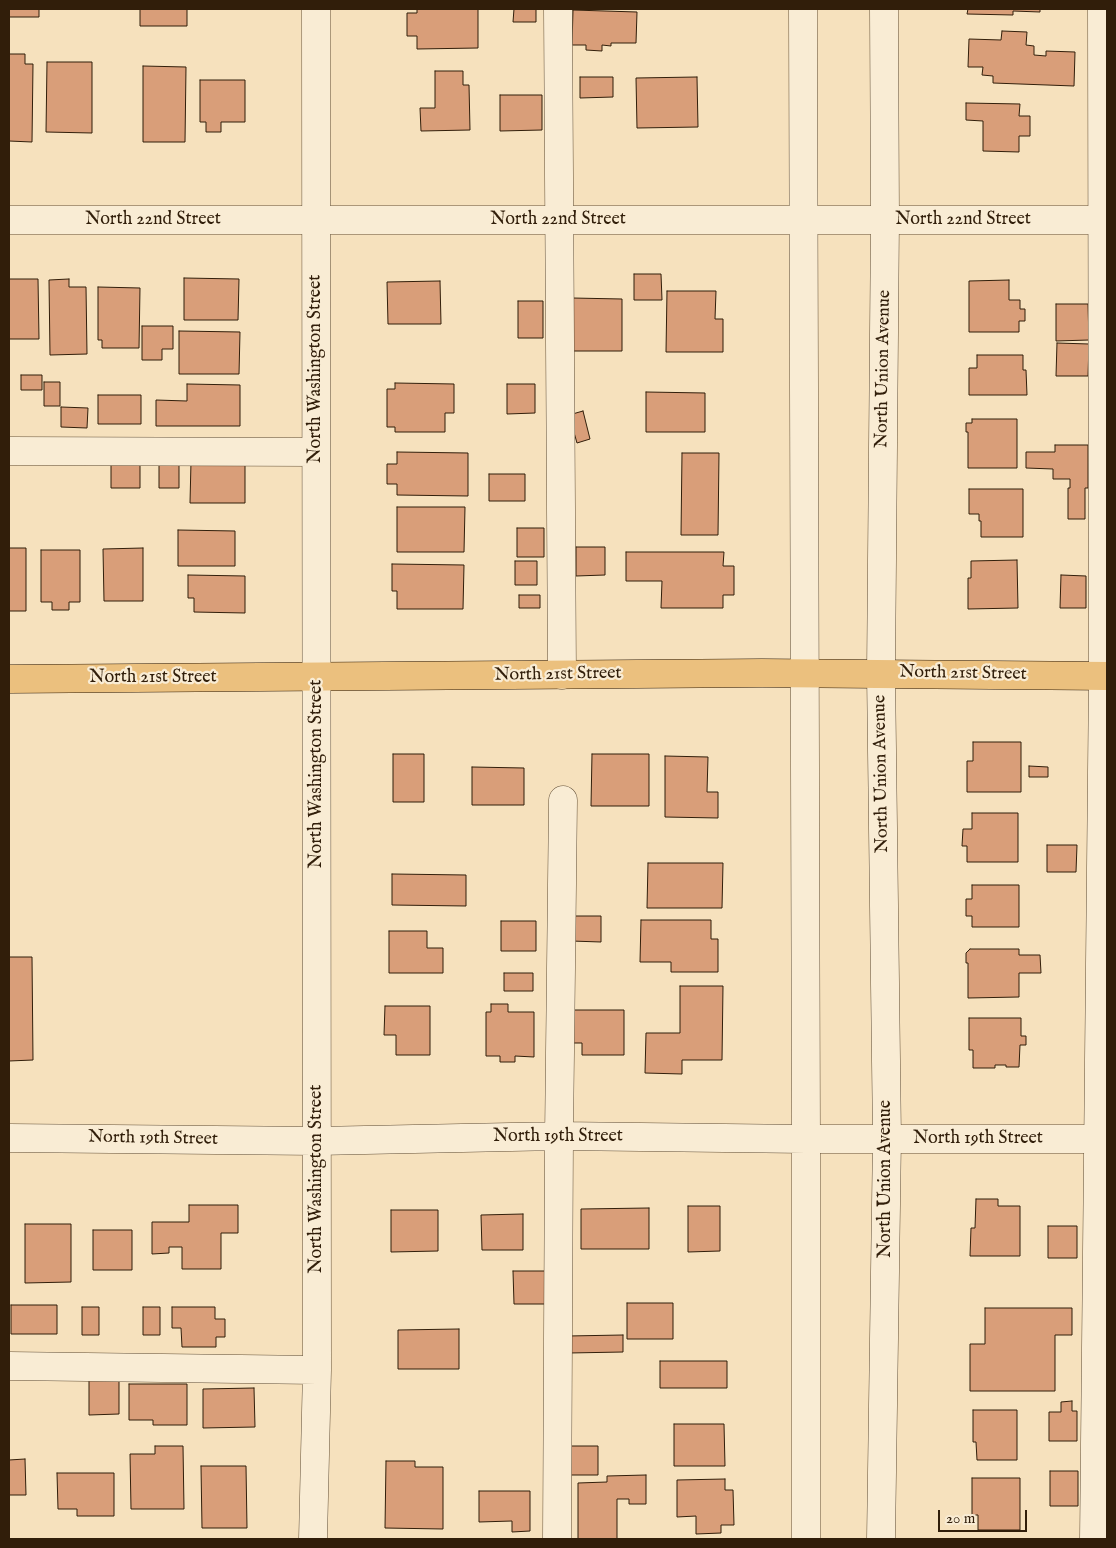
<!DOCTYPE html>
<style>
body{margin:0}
#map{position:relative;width:1116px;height:1548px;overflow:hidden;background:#f6e1bd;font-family:"IM FELL English",serif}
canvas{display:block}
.frame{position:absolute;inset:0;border:10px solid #311e0a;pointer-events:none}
.scale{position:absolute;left:938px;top:1510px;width:89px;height:22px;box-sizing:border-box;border:2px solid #311e0a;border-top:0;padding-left:6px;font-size:15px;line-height:18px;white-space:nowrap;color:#311e0a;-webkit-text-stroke:4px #f9ecd4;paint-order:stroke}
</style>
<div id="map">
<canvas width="1116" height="1548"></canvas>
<div class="frame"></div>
<div class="scale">20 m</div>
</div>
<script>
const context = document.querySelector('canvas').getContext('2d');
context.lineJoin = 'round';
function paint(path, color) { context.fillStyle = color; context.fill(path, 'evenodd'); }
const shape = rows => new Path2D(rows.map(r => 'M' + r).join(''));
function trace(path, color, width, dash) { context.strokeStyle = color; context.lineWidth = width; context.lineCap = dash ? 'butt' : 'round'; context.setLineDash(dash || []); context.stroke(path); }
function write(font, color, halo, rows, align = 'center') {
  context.font = font + ' "IM FELL English",serif'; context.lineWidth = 4.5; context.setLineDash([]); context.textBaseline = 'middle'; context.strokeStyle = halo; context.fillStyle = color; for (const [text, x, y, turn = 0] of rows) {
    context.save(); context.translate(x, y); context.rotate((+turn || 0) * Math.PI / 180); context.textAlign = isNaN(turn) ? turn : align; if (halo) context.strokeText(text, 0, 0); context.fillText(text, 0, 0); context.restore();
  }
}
const building = shape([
 [9,9,39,9,39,17,9,17,9,9],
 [140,9,187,9,187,26,140,26,140,9],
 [417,9,478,9,478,48,417,49,417,36,407,36,407,13,417,13,417,9],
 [514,9,536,9,536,22,513,22,514,9],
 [968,9,1040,9,1040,12,1013,11,1013,15,967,14,968,9],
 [573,10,637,12,636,43,611,43,611,46,602,45,602,51,586,50,586,45,572,45,573,10],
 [1002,31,1027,32,1026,45,1034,46,1034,55,1046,56,1046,51,1075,52,1074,86,993,83,993,76,982,75,983,67,968,67,969,39,1001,40,1002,31],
 [9,54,25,54,25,64,33,64,32,142,9,141,9,54],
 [47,62,92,62,92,133,46,132,47,62],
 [143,66,186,67,185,142,143,142,143,66],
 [435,71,463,71,463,85,469,85,470,130,421,131,420,108,435,108,435,71],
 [580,77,613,77,613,97,580,98,580,77],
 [697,77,698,127,637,128,636,78,697,77],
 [200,80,245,80,245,122,221,122,221,132,206,132,206,122,200,122,200,80],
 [500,95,542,95,542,130,500,131,500,95],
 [966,103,1020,104,1019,116,1030,116,1030,136,1019,136,1019,152,983,151,983,121,966,120,966,103],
 [634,274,661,274,662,300,634,300,634,274],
 [184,278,239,279,238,320,184,320,184,278],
 [9,279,38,279,39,339,9,339,9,279],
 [69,279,69,287,86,287,87,354,50,355,49,280,69,279],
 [1009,280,1009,300,1020,300,1020,309,1025,309,1025,321,1019,321,1019,332,969,332,969,281,1009,280],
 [440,281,441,324,388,324,387,282,440,281],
 [98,287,140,288,139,348,102,348,102,340,98,340,98,287],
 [667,291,716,291,715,319,723,319,723,352,666,352,667,291],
 [572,298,622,299,622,351,572,351,572,298],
 [518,301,543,301,543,338,518,338,518,301],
 [1056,304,1088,304,1089,340,1056,341,1056,304],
 [142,326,173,326,173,349,162,349,162,360,142,360,142,326],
 [179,331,240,332,239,374,179,374,179,331],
 [1057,343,1089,344,1088,376,1056,376,1057,343],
 [977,355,1023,355,1023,370,1026,370,1027,395,969,395,969,368,977,368,977,355],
 [21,375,42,375,42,390,21,390,21,375],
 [44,382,60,382,60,406,44,406,44,382],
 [395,383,454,384,454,413,445,413,445,432,395,432,395,427,387,427,387,389,395,389,395,383],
 [187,384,240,385,240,426,156,426,156,400,187,401,187,384],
 [507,384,535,384,535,413,507,414,507,384],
 [646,392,705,393,705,432,646,432,646,392],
 [98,395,141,395,141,424,98,424,98,395],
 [61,407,88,408,87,428,61,427,61,407],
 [583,411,590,439,577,443,569,415,583,411],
 [972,419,1017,419,1017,468,968,468,968,432,966,432,966,423,972,423,972,419],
 [1055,445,1088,445,1088,488,1085,488,1085,519,1068,519,1068,488,1070,488,1070,479,1053,479,1053,469,1026,468,1026,452,1055,452,1055,445],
 [397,452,468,453,468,496,397,495,397,484,387,484,387,464,397,464,397,452],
 [682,453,719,453,718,535,681,535,682,453],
 [111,460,140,460,140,488,111,488,111,460],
 [159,460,179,460,179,488,159,488,159,460],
 [191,462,245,462,245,503,190,503,191,462],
 [489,474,525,474,525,501,489,501,489,474],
 [969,489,1023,489,1023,537,981,537,981,521,979,521,979,514,969,514,969,489],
 [397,507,465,507,464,552,397,552,397,507],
 [517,528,544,528,544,557,517,557,517,528],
 [178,530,235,531,235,566,178,566,178,530],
 [576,547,605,547,605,575,576,576,576,547],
 [9,548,26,548,26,611,9,611,9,548],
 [143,548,143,601,104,601,103,549,143,548],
 [41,550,80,550,80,602,69,602,69,610,52,610,52,602,41,602,41,550],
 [626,552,724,552,723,566,734,566,734,595,723,595,723,608,661,608,662,581,626,581,626,552],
 [1017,560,1018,608,968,609,968,578,971,578,971,561,1017,560],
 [515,561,537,561,537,585,515,585,515,561],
 [392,564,464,565,463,609,397,609,397,591,392,591,392,564],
 [188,575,245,576,245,613,194,612,194,598,188,598,188,575],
 [1061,575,1086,576,1086,608,1060,608,1061,575],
 [519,595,540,595,540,608,519,608,519,595],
 [973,742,1021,742,1021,792,967,792,967,761,973,761,973,742],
 [393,754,424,754,424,802,393,802,393,754],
 [592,754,649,754,649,806,591,806,592,754],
 [665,756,708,757,707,792,718,792,718,818,665,817,665,756],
 [1029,766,1048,767,1048,777,1029,777,1029,766],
 [472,767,524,768,524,805,472,805,472,767],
 [972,813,1018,813,1018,862,967,862,967,846,962,846,963,829,972,829,972,813],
 [1047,845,1077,845,1076,872,1047,872,1047,845],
 [648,863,723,863,722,908,647,908,648,863],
 [392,874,466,875,466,906,392,905,392,874],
 [972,885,1019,885,1019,927,972,927,972,916,966,916,966,899,972,899,972,885],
 [571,916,601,916,601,942,571,941,571,916],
 [641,920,711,920,711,939,718,939,718,972,671,972,671,962,640,962,641,920],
 [501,921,536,921,536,951,501,951,501,921],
 [389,931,427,931,427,948,443,948,443,973,389,973,389,931],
 [970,949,1019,949,1019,955,1040,955,1041,973,1019,973,1019,997,968,998,968,963,966,963,966,953,970,949],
 [9,957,32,957,33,1060,9,1061,9,957],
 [504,973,533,973,533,991,504,991,504,973],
 [680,986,723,986,722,1060,682,1060,682,1074,645,1073,646,1033,680,1033,680,986],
 [491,1004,508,1004,508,1012,534,1012,534,1057,515,1056,515,1062,500,1062,500,1056,486,1056,486,1012,491,1012,491,1004],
 [385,1006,430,1006,430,1055,396,1055,396,1035,384,1035,385,1006],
 [566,1010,624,1010,624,1055,582,1055,582,1043,566,1043,566,1010],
 [969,1018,1021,1018,1021,1036,1026,1036,1026,1045,1020,1045,1019,1067,1006,1067,1006,1065,995,1065,995,1068,973,1068,973,1050,969,1050,969,1018],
 [976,1199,998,1199,998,1206,1020,1206,1020,1256,970,1256,971,1228,975,1228,976,1199],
 [189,1205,238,1205,238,1233,221,1233,221,1269,182,1269,182,1247,169,1247,169,1253,152,1254,152,1222,189,1222,189,1205],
 [688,1206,720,1206,720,1251,688,1252,688,1206],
 [649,1208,649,1249,581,1249,581,1209,649,1208],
 [391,1210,438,1210,438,1251,391,1252,391,1210],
 [523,1214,523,1250,482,1250,481,1215,523,1214],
 [25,1224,71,1224,71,1282,25,1283,25,1224],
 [1048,1226,1077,1226,1077,1258,1048,1258,1048,1226],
 [93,1230,132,1230,132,1270,93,1270,93,1230],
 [513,1271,545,1271,545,1304,514,1304,513,1271],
 [627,1303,673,1303,673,1339,627,1339,627,1303],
 [11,1305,57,1305,57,1334,11,1334,11,1305],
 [82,1307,99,1307,99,1335,82,1335,82,1307],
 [143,1307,160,1307,160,1335,143,1335,143,1307],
 [172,1307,215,1307,215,1319,225,1319,225,1337,216,1337,216,1347,182,1347,181,1328,172,1328,172,1307],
 [985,1308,1072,1308,1072,1335,1055,1335,1055,1391,970,1391,970,1344,985,1344,985,1308],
 [459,1329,459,1369,398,1369,398,1330,459,1329],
 [623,1335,623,1352,569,1353,568,1336,623,1335],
 [660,1361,727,1361,727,1388,660,1388,660,1361],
 [89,1380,119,1380,119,1414,89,1415,89,1380],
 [129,1384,187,1384,187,1425,153,1425,153,1420,129,1420,129,1384],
 [254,1388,255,1427,203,1428,203,1389,254,1388],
 [1072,1401,1072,1411,1077,1411,1077,1441,1049,1441,1049,1412,1061,1412,1061,1402,1072,1401],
 [973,1410,1017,1410,1017,1460,977,1460,976,1442,973,1442,973,1410],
 [674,1424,724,1424,725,1466,674,1466,674,1424],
 [155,1446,183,1446,184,1509,131,1509,130,1454,155,1454,155,1446],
 [568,1446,598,1446,598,1475,568,1475,568,1446],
 [25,1459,26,1495,9,1495,9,1460,25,1459],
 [386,1461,415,1461,415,1467,443,1467,443,1529,385,1528,386,1461],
 [201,1466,246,1466,247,1528,202,1528,201,1466],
 [1050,1471,1078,1471,1078,1506,1050,1506,1050,1471],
 [57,1473,114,1473,114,1516,77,1516,77,1509,58,1509,57,1473],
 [646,1475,646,1504,629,1504,629,1499,617,1499,617,1539,578,1539,578,1483,607,1482,607,1476,646,1475],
 [972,1478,1020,1478,1020,1530,978,1530,978,1515,972,1515,972,1478],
 [725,1479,725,1490,733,1490,734,1525,721,1525,721,1533,696,1534,696,1516,677,1517,677,1480,725,1479],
 [479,1491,530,1491,530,1531,512,1532,512,1521,479,1522,479,1491]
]);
const minor = shape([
 [558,9,562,675],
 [803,9,806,1139,806,1539],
 [9,220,1107,220],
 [9,451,316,452],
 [9,1138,317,1141,559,1136,806,1139,1107,1139],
 [9,1366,317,1370],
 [313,1539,317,1370,316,9],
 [557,1539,559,1136,563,800],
 [881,1539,887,1138,881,673,885,220,884,9],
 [1094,1539,1103,676,1102,9]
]);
const major = shape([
 [9,679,762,673,1107,676]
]);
const streetNames = [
 ["North 22nd Street",153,220],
 ["North 22nd Street",558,220],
 ["North 22nd Street",963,220],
 ["North Washington Street",316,369,-90],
 ["North Union Avenue",884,369,-89],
 ["North 21st Street",963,674,1],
 ["North 21st Street",558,675,-1],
 ["North 21st Street",153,678],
 ["North Washington Street",317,774,-90],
 ["North Union Avenue",882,774,-91],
 ["North 19th Street",558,1137],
 ["North 19th Street",153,1139,1],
 ["North 19th Street",978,1139],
 ["North Washington Street",317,1179,-90],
 ["North Union Avenue",886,1179,-90]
];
paint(building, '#d99e79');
trace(building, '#311e0a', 1);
trace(minor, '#624f37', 29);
trace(major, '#311e0a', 29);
trace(minor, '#f9ecd4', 28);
trace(major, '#ebc07e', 28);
write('18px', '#311e0a', '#f9ecd4', streetNames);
</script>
